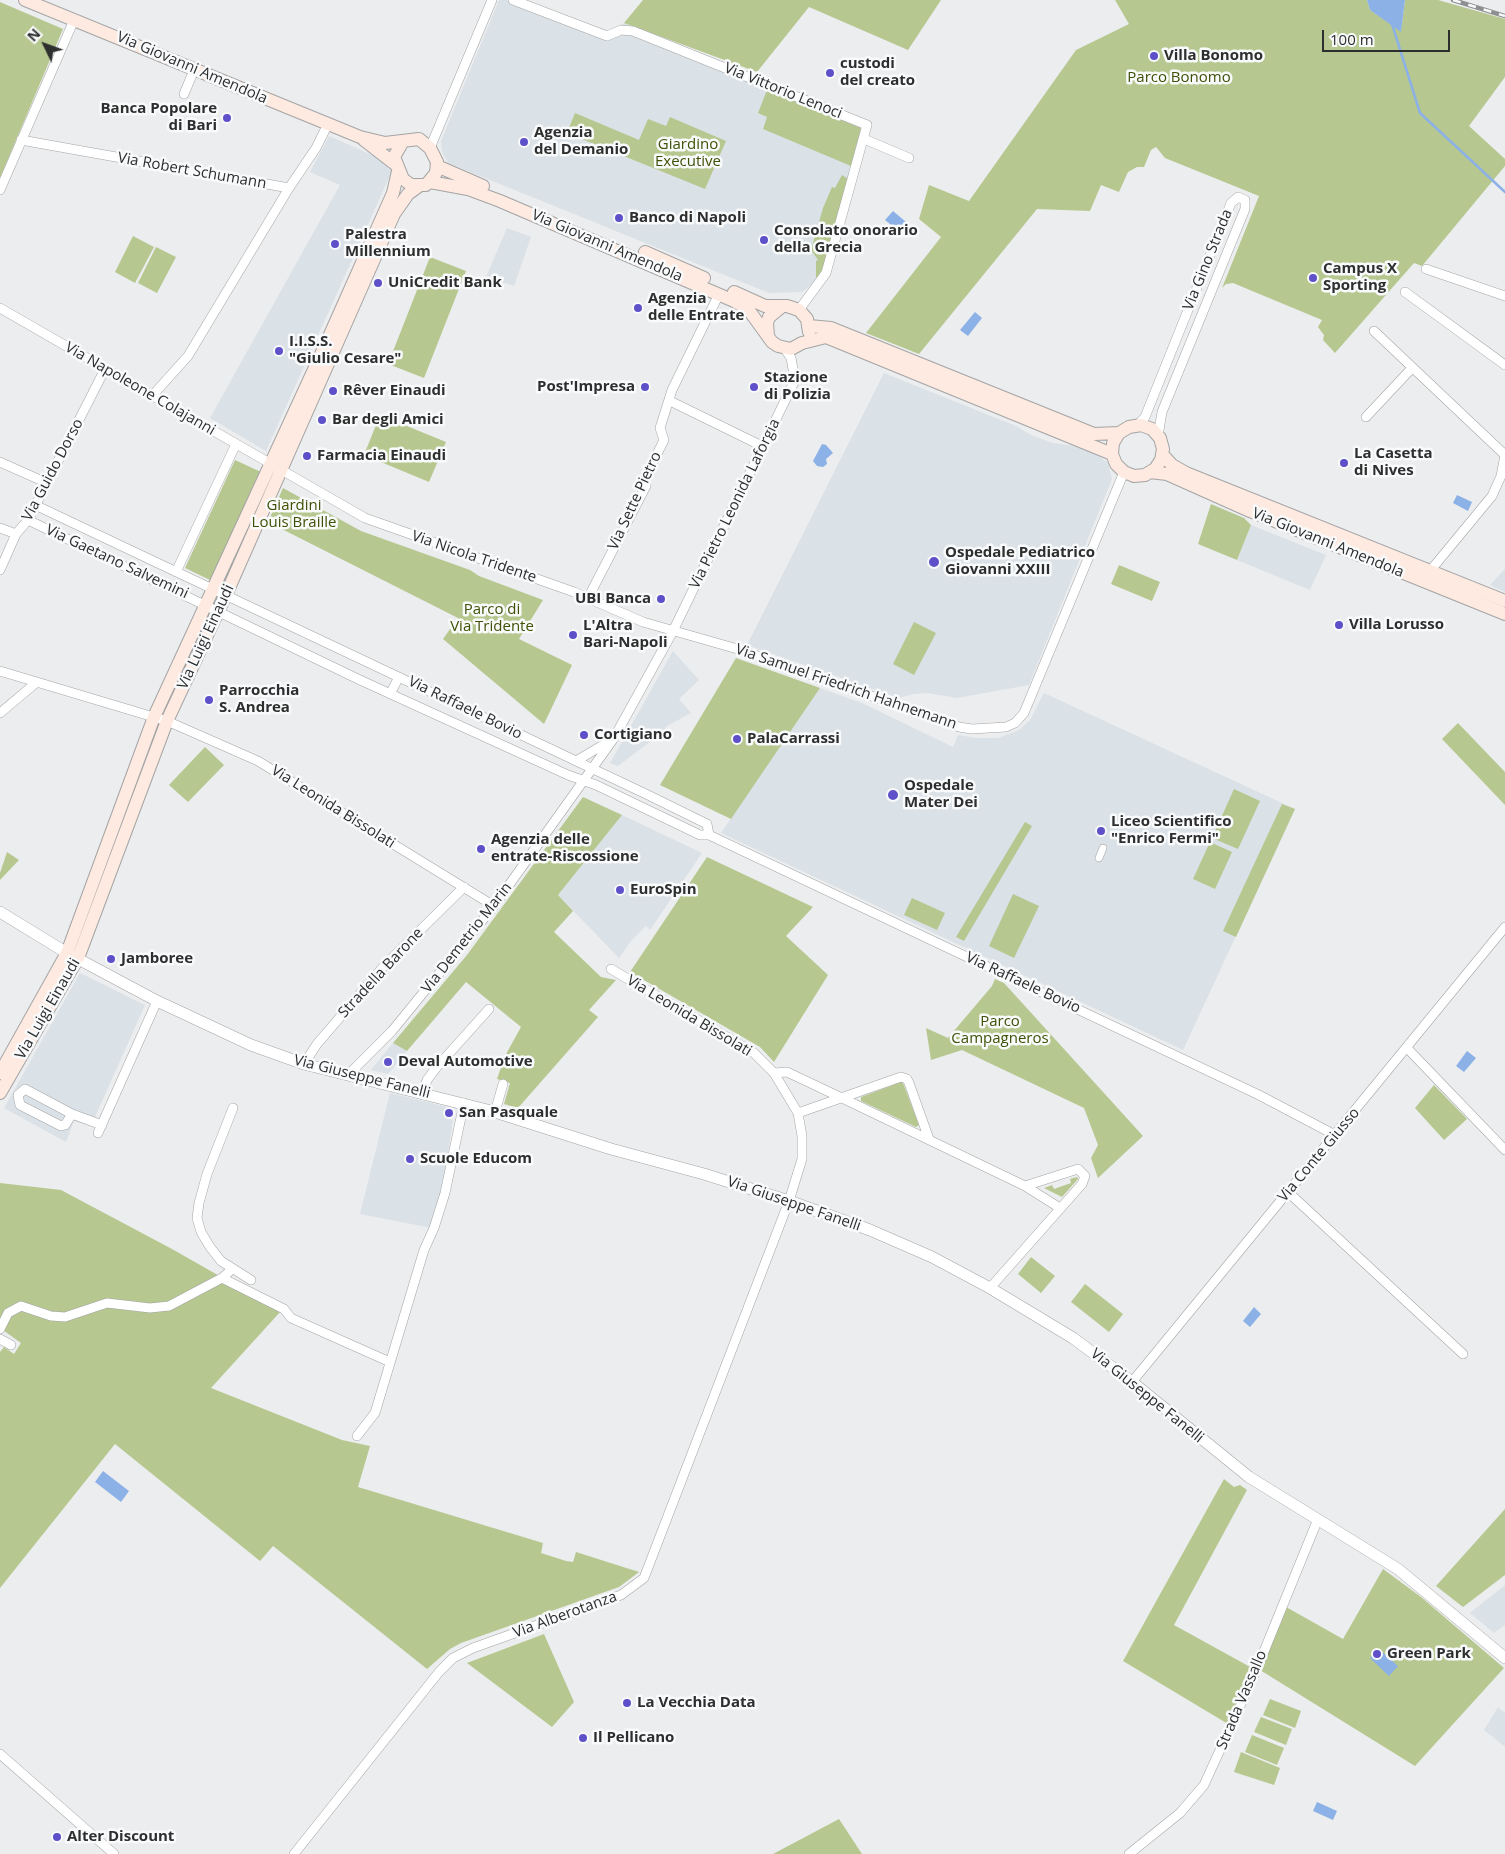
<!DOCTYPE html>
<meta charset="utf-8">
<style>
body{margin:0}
#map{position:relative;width:1505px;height:1854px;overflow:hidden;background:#ecedee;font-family:"Open Sans",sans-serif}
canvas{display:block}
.north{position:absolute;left:20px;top:20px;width:50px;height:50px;-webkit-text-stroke:4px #f9fafb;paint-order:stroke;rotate:312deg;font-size:14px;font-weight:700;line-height:20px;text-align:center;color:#2d2e2e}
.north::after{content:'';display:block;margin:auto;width:18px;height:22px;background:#2d2e2e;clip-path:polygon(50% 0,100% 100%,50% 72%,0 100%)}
.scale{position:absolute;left:1322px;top:30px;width:128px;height:22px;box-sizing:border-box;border:2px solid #2d2e2e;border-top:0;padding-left:6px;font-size:15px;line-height:18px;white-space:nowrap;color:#2d2e2e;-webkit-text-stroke:4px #f9fafb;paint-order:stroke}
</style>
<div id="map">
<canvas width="1505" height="1854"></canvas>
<div class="north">N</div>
<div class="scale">100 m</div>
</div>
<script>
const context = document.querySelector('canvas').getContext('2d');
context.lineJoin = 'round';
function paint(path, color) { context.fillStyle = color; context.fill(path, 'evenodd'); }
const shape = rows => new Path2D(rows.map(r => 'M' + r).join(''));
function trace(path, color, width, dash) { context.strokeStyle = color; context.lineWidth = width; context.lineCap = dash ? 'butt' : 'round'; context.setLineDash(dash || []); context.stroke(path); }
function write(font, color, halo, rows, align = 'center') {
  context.font = font + ' "Open Sans",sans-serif'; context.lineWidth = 5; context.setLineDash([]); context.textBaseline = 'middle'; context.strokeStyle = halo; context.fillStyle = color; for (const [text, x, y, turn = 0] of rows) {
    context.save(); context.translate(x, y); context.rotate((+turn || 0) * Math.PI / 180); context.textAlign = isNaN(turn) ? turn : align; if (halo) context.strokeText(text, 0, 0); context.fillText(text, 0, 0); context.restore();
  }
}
const built = shape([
 [499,0,527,0,605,33,624,23,683,46,863,129,826,265,819,279,802,292,769,293,448,163,442,152,441,141],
 [329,136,379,158,392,171,266,451,210,418,340,185,310,172],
 [507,228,531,237,514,286,486,277],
 [884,373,1016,426,1033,436,1053,443,1074,446,1096,454,1108,463,1112,479,1029,685,957,698,928,693,914,694,898,698,747,645],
 [1251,525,1326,555,1310,590,1237,560],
 [1505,569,1505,592,1490,585],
 [673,651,699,680,679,699,691,713,665,727,667,729,618,766,610,763],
 [820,688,862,703,953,747,958,735,976,738,998,738,1019,730,1030,720,1044,693,1295,809,1183,1050,721,833],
 [622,815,702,853,650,930,646,926,631,941,619,958,558,895],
 [80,973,145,1005,91,1126,74,1121,66,1142,4,1108],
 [393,1043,407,1051,388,1074,371,1070],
 [390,1093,447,1107,445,1118,453,1120,441,1198,432,1228,360,1214],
 [1505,1585,1505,1625,1494,1633,1470,1613],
 [1498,1707,1505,1713,1505,1747,1484,1730]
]);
const green = shape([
 [643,0,941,0,908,50,809,7,757,72,624,23],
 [1115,0,1367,0,1370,10,1401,31,1405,0,1438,0,1505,19,1505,77,1469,126,1505,159,1505,166,1422,266,1414,263,1335,353,1323,340,1324,335,1318,327,1322,320,1233,283,1226,284,1222,288,1259,196,1165,158,1156,147,1151,150,1144,167,1137,167,1128,172,1119,192,1101,185,1090,211,1037,209,919,354,866,333,941,237,919,219,929,185,969,201,1076,50,1129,24],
 [0,2,63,29,0,178],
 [767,90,861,128,851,166,763,129,767,117,758,113],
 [575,113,639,140,648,119,666,126,670,117,726,141,705,189,567,133],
 [842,175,848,179,824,265,818,278,816,277,816,261,818,260,811,250,823,208,832,187,835,188],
 [133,236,154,247,135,283,115,272],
 [156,247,176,257,157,293,138,283],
 [430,257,466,271,424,378,388,364],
 [380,415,446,442,429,482,364,455],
 [235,460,261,472,210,580,185,568],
 [283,488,361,531,470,570,479,576,543,600,519,639,572,665,544,724,443,639,458,618,268,522],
 [1211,504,1244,518,1251,525,1237,560,1198,544],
 [1119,565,1160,582,1152,601,1111,584],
 [914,622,936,633,914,675,893,664],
 [736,658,820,688,731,819,660,785],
 [1458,723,1505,772,1505,805,1442,739],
 [205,747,224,765,188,802,169,785],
 [1234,789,1260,801,1238,849,1212,838],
 [583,797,622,815,558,895,573,911,554,932,601,977,616,980,589,1010,598,1017,518,1108,504,1104,510,1083,497,1079,505,1056,521,1027,466,982,407,1051,393,1043,467,955],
 [1282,804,1295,809,1236,937,1223,931],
 [1025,822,1032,826,964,941,956,937],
 [1210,842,1232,852,1215,889,1193,879],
 [7,852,19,860,0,880,0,873],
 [707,857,813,907,786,936,828,975,774,1062,760,1047,630,972],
 [1013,894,1039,906,1014,958,989,946],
 [912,898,945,913,937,930,904,915],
 [995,979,1004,983,1143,1136,1098,1178,1091,1158,1098,1145,1084,1108,962,1050,931,1060,926,1028,948,1038,992,986],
 [901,1082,903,1083,919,1125,916,1127,861,1101,861,1097],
 [1434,1085,1467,1119,1444,1140,1415,1108],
 [1077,1177,1078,1179,1062,1197,1044,1188,1052,1185,1054,1189,1071,1183,1070,1179],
 [0,1183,61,1190,172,1249,281,1311,211,1388,342,1440,370,1446,358,1487,543,1543,541,1553,566,1561,573,1562,576,1552,639,1572,619,1587,461,1643,450,1649,427,1669,273,1546,260,1561,115,1444,0,1588,0,1352,4,1347,14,1354,21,1343,0,1328],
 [1031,1257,1055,1276,1041,1293,1018,1274],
 [1085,1284,1123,1314,1109,1332,1071,1302],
 [1224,1479,1234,1487,1240,1485,1247,1490,1174,1625,1252,1668,1228,1724,1123,1661],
 [1505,1509,1505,1575,1463,1607,1436,1586],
 [1383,1569,1421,1597,1504,1668,1415,1766,1260,1670,1286,1607,1343,1639],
 [544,1634,574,1702,552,1727,467,1663],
 [1270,1699,1301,1711,1295,1728,1263,1715],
 [1261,1717,1292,1729,1286,1745,1254,1732],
 [1252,1735,1284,1748,1277,1765,1245,1752],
 [1241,1752,1280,1768,1274,1785,1234,1772],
 [839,1819,862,1854,773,1854]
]);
const water = shape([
 [1367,0,1405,0,1401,32,1370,10],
 [893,211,912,227,905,236,885,220],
 [975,312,982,318,968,336,960,330],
 [822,444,826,445,833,453,826,459,827,464,823,467,817,466,813,461],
 [1457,495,1472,502,1468,511,1453,503],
 [1467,1051,1476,1058,1464,1072,1456,1066],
 [1254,1307,1261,1314,1250,1327,1243,1321],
 [103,1471,129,1491,121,1502,95,1482],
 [1379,1649,1398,1666,1389,1676,1370,1658],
 [1317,1802,1337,1811,1333,1820,1313,1811]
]);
const stream = shape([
 [1392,24,1420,113,1505,192]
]);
const pedestrian = shape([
 [1099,858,1103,848]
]);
const minor = shape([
 [513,0,607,36,621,30,633,31,867,125,826,273,799,310],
 [184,94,194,70],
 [864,139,909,158],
 [21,140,289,188,316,148,328,124],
 [430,148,492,0],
 [0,190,74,20],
 [1426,269,1505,296],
 [1405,292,1505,365],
 [0,308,365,518,574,592,643,622,741,650,959,727,972,729,1006,727,1015,723,1024,713,1124,472],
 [1374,331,1505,455],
 [152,396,188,356,289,188],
 [670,401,764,447],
 [1366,417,1412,368],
 [1137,426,1145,417,1231,203,1238,197,1245,200,1245,209,1162,412,1158,436],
 [0,462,47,483],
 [35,505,646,794,707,824,709,835],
 [28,520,360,680,568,775,596,785,700,835,709,835,1259,1095,1335,1135],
 [0,528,16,534],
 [0,570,16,534,28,520,105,369],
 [1430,571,1492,496,1501,476,1505,455],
 [176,572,236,444],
 [588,598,646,486,646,476,664,440,660,428,672,390,719,294],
 [0,671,167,721,258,761,494,906],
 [390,694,399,677],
 [0,713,37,682],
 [576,761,608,742],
 [1407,1048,1505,1150],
 [304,1064,317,1044,384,966,464,887],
 [774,1073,787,1072,842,1098,1025,1186,1060,1208],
 [349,1074,392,1031,494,906,614,738,673,631,795,380,791,358,785,349],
 [423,1093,427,1080,436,1068,489,1009],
 [233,1108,207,1174,199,1203,197,1218,201,1232,210,1247,221,1261,251,1280],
 [495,1112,503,1084],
 [798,1113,901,1077,907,1079,909,1083,929,1139],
 [72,1114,65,1125,61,1126,20,1105,18,1095,25,1089,72,1114,102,1125],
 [98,1133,157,1001],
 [1288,1192,1463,1354],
 [222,1278,284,1309,291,1318,390,1362],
 [990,1288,1082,1184,1085,1176,1078,1169,1025,1186],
 [0,1329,8,1313,21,1306,51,1316,65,1317,107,1303,150,1308,169,1306,222,1278,231,1270],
 [0,1339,11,1345],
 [1132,1382,1505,927],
 [357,1436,375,1413,424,1250,434,1228,445,1193,464,1103],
 [0,1754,114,1854],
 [294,1854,439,1672,453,1658,473,1648,621,1595,644,1578,789,1201,802,1159,802,1136,798,1113,774,1073,754,1053,611,969],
 [1129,1854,1180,1813,1204,1785,1256,1671,1318,1519]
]);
const tertiary = shape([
 [0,912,67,953,157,1001,251,1045,304,1064,495,1112,611,1149,704,1174,789,1201,870,1230,932,1257,990,1288,1073,1338,1132,1382,1249,1477,1398,1569,1505,1658]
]);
const secondary = shape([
 [25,0,360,137,385,143,419,139,430,148,437,162,436,173,426,185,411,185,403,179,394,157,402,143],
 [364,140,395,164],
 [437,166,483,186],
 [430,182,468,189,500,201,734,301,748,309,772,342,778,346,791,349,802,343,826,337,1112,454],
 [645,252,704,278],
 [734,292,765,306,787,306,799,310,807,319,809,332],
 [809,326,831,328,1094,434,1119,433,1129,427,1141,425,1152,429,1160,438,1163,449,1161,460,1155,469,1145,475,1134,476,1124,472,1116,464,1112,454,1113,443,1119,433],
 [768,336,767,323,769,317,780,308],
 [1162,454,1172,465,1186,473,1505,601],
 [1150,472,1167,474,1250,511,1505,614],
 [0,1073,67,953,154,717,329,337,393,193,398,171],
 [0,1093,78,958,167,721,229,588,394,214,408,194,419,186]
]);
const rail = shape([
 [1453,0,1505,16]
]);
const markers = [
 [1154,56,5,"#5d50c9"],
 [830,73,5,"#5d50c9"],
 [227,118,5,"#5d50c9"],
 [524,142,5,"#5d50c9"],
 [619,218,5,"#5d50c9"],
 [764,240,5,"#5d50c9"],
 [335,244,5,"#5d50c9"],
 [1313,278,5,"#5d50c9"],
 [378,283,5,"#5d50c9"],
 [638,308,5,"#5d50c9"],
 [279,351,5,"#5d50c9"],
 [645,387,5,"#5d50c9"],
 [754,387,5,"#5d50c9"],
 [333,391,5,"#5d50c9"],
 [322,420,5,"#5d50c9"],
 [307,456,5,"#5d50c9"],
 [1344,463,5,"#5d50c9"],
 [934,562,6,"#5d50c9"],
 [661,599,5,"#5d50c9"],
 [1339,625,5,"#5d50c9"],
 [573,635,5,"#5d50c9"],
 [209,700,5,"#5d50c9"],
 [584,735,5,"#5d50c9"],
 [737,739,5,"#5d50c9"],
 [893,795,6,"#5d50c9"],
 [1101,831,5,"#5d50c9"],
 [481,849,5,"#5d50c9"],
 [620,890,5,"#5d50c9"],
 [111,959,5,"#5d50c9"],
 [388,1062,5,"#5d50c9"],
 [449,1113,5,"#5d50c9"],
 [410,1159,5,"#5d50c9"],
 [1377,1654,5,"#5d50c9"],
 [627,1703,5,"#5d50c9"],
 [583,1738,5,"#5d50c9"],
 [57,1837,5,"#5d50c9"]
];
const poiNames = [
 ["Villa Bonomo",1164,56],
 ["custodi",840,64],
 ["del creato",840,81],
 ["Banca Popolare",217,109,"right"],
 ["di Bari",217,126,"right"],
 ["Agenzia",534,133],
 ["del Demanio",534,150],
 ["Banco di Napoli",629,218],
 ["Consolato onorario",774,231],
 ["della Grecia",774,248],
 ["Palestra",345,235],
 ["Millennium",345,252],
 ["Campus X",1323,269],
 ["Sporting",1323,286],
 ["UniCredit Bank",388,283],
 ["Agenzia",648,299],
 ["delle Entrate",648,316],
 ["I.I.S.S.",289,342],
 ["\"Giulio Cesare\"",289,359],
 ["Stazione",764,378],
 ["di Polizia",764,395],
 ["Post'Impresa",635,387,"right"],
 ["Rêver Einaudi",343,391],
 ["Bar degli Amici",332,420],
 ["La Casetta",1354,454],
 ["di Nives",1354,471],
 ["Farmacia Einaudi",317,456],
 ["Ospedale Pediatrico",945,553],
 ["Giovanni XXIII",945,570],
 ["UBI Banca",651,599,"right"],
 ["Villa Lorusso",1349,625],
 ["L'Altra",583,626],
 ["Bari-Napoli",583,643],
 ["Parrocchia",219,691],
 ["S. Andrea",219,708],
 ["Cortigiano",594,735],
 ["PalaCarrassi",747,739],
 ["Ospedale",904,786],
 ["Mater Dei",904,803],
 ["Liceo Scientifico",1111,822],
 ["\"Enrico Fermi\"",1111,839],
 ["Agenzia delle",491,840],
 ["entrate-Riscossione",491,857],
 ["EuroSpin",630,890],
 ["Jamboree",121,959],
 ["Deval Automotive",398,1062],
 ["San Pasquale",459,1113],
 ["Scuole Educom",420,1159],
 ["Green Park",1387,1654],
 ["La Vecchia Data",637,1703],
 ["Il Pellicano",593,1738],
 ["Alter Discount",67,1837]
];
const streetNames = [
 ["Via Giovanni Amendola",192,68,23],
 ["Via Vittorio Lenoci",783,91,22],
 ["Via Robert Schumann",192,171,10],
 ["Via Giovanni Amendola",607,246,23],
 ["Via Gino Strada",1208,260,-68],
 ["Via Napoleone Colajanni",140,389,30],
 ["Via Guido Dorso",53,470,-62],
 ["Via Sette Pietro",635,501,-65],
 ["Via Pietro Leonida Laforgia",735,504,-64],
 ["Via Giovanni Amendola",1328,543,22],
 ["Via Nicola Tridente",474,557,19],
 ["Via Gaetano Salvemini",117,562,25],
 ["Via Luigi Einaudi",206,637,-65],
 ["Via Samuel Friedrich Hahnemann",846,687,19],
 ["Via Raffaele Bovio",465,708,26],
 ["Via Leonida Bissolati",333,807,32],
 ["Via Demetrio Marin",467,938,-52],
 ["Stradella Barone",381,973,-47],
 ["Via Raffaele Bovio",1023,983,25],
 ["Via Luigi Einaudi",48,1009,-60],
 ["Via Leonida Bissolati",689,1016,31],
 ["Via Giuseppe Fanelli",362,1077,14],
 ["Via Conte Giusso",1319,1155,-50],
 ["Via Giuseppe Fanelli",794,1204,19],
 ["Via Giuseppe Fanelli",1147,1396,39],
 ["Via Alberotanza",565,1615,-20],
 ["Strada Vassallo",1242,1700,-67]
];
const parkNames = [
 ["Parco Bonomo",1179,78],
 ["Giardino",688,145],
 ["Executive",688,162],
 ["Giardini",294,506],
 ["Louis Braille",294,523],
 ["Parco di",492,610],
 ["Via Tridente",492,627],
 ["Parco",1000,1022],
 ["Campagneros",1000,1039]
];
paint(built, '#dae1e7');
paint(green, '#b6c890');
paint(water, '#8bb1e7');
trace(stream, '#8bb1e7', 2.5);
trace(pedestrian, '#a3a4a5', 8);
trace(minor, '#a3a4a5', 10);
trace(tertiary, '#a3a4a5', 12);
trace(secondary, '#a3a4a5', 14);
trace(pedestrian, '#fff', 7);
trace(minor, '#fff', 9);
trace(tertiary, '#fff', 11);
trace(secondary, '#feeae0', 12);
trace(rail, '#8e8f90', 4.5);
trace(rail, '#f9fafb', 2.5, [8]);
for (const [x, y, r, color] of markers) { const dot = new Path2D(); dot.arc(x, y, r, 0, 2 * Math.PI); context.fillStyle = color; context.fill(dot); trace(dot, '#f9fafb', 2); }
write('bold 15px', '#2d2e2e', '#f9fafb', poiNames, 'left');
write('15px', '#2d2e2e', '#f9fafb', streetNames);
write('15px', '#3f5005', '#f9fafb', parkNames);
</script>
